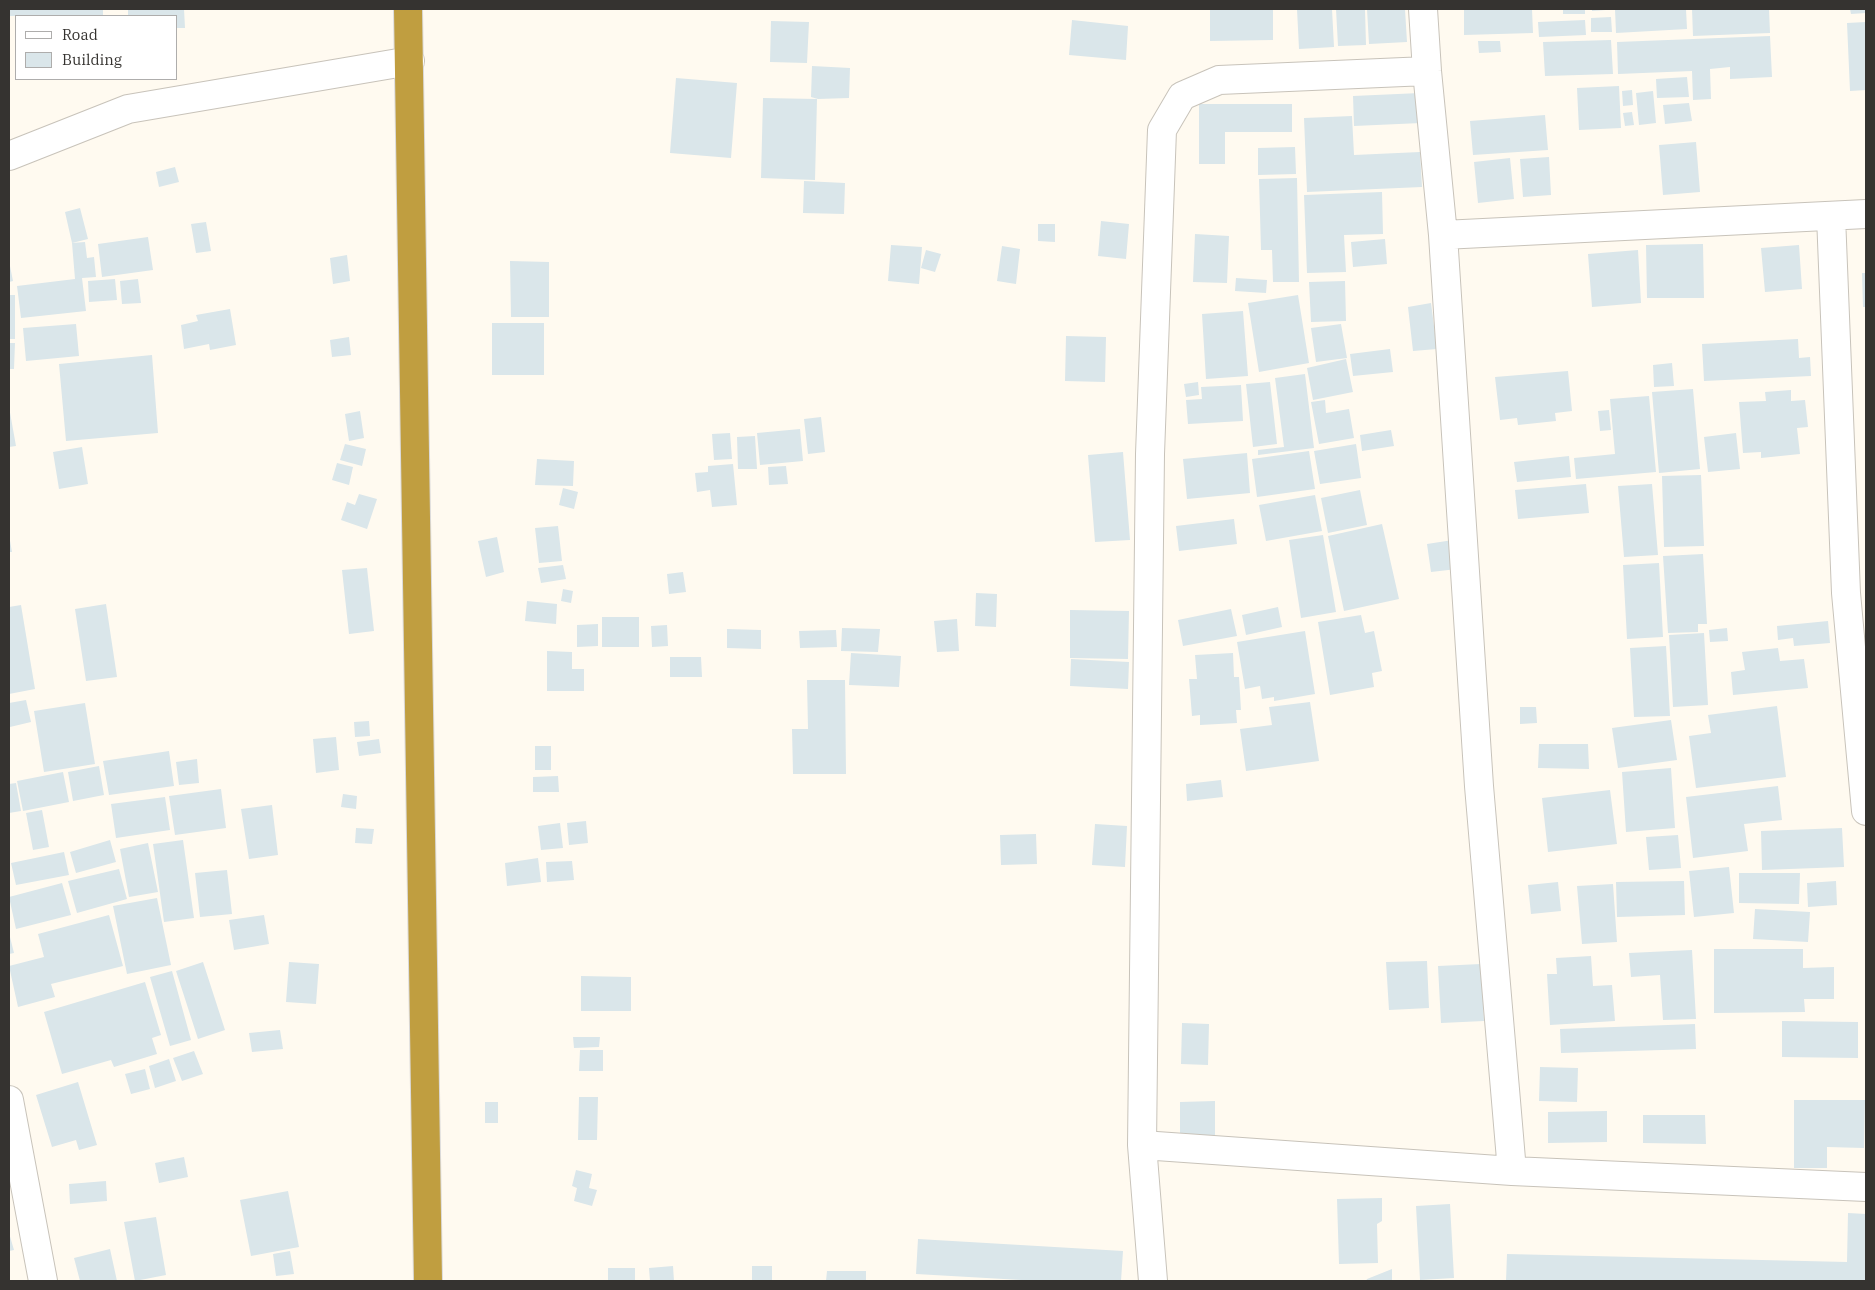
<!DOCTYPE html>
<style>
body{margin:0}
#map{position:relative;width:1875px;height:1290px;overflow:hidden;background:#fffaf0;font-family:"IBM Plex Serif",serif}
canvas{display:block}
.frame{position:absolute;inset:0;border:10px solid #353330;pointer-events:none}
.legend{position:absolute;left:15px;top:15px;width:162px;height:65px;box-sizing:border-box;background:#fff;border:1px solid #aeadac;margin:0;padding:6px 9px;list-style:none;font-size:15px;color:#353330}
.legend li{display:flex;align-items:center;gap:10px;height:25px}
.legend b{width:25px;border:1px solid #aeadac}
</style>
<div id="map">
<canvas width="1875" height="1290"></canvas>
<div class="frame"></div>
<ul class="legend">
<li><b style="height:6px;background:#fff"></b>Road</li>
<li><b style="height:14px;background:#dae6ea"></b>Building</li>
</ul>
</div>
<script>
const context = document.querySelector('canvas').getContext('2d');
context.lineJoin = 'round';
function paint(path, color) { context.fillStyle = color; context.fill(path, 'evenodd'); }
const shape = rows => new Path2D(rows.map(r => 'M' + r).join(''));
function trace(path, color, width, dash) { context.strokeStyle = color; context.lineWidth = width; context.lineCap = dash ? 'butt' : 'round'; context.setLineDash(dash || []); context.stroke(path); }
const building = shape([
 [9,9,103,9,103,15,9,16],
 [128,9,184,9,185,28,176,28,176,16,128,16],
 [1210,9,1273,9,1273,40,1210,41],
 [1297,9,1332,9,1334,47,1299,49],
 [1336,9,1365,9,1366,45,1338,46],
 [1367,9,1405,9,1407,42,1369,44],
 [1464,9,1532,9,1533,33,1464,35],
 [1563,9,1585,9,1585,14,1563,14],
 [1592,9,1606,9,1606,10,1592,11],
 [1615,9,1686,9,1687,29,1616,33],
 [1692,9,1769,9,1770,33,1693,36],
 [1850,9,1866,9,1866,13,1851,14],
 [1611,17,1612,32,1591,32,1591,18],
 [1072,20,1128,26,1126,60,1069,55],
 [1585,20,1586,35,1539,37,1538,22],
 [771,21,809,22,807,63,770,62],
 [1866,22,1866,90,1850,91,1847,23],
 [1770,36,1772,77,1730,79,1730,67,1710,69,1711,99,1693,100,1692,71,1618,74,1617,42],
 [1611,40,1613,74,1545,76,1543,42],
 [1478,41,1500,41,1501,52,1479,53],
 [812,66,850,68,849,98,818,99,811,97],
 [1687,77,1689,97,1657,98,1656,79],
 [676,78,737,83,731,158,670,153],
 [1619,86,1621,128,1579,130,1577,88],
 [1632,90,1633,105,1623,106,1622,91],
 [1653,91,1656,123,1639,125,1636,93],
 [1420,93,1421,123,1354,126,1353,96],
 [763,98,817,99,815,180,761,178],
 [1689,103,1692,121,1665,124,1663,105],
 [1199,104,1292,104,1292,132,1225,132,1225,164,1199,164],
 [1632,112,1634,125,1625,126,1623,113],
 [1545,115,1548,150,1473,155,1470,121],
 [1352,116,1354,155,1420,152,1422,187,1307,192,1304,118],
 [1696,142,1700,192,1663,195,1659,145],
 [1295,147,1296,174,1258,175,1258,148],
 [1549,157,1551,195,1523,197,1520,159],
 [1510,158,1514,199,1478,203,1474,162],
 [175,167,179,182,159,187,156,172],
 [1297,178,1299,282,1273,282,1272,250,1261,250,1259,179],
 [804,181,845,183,844,214,803,213],
 [1382,192,1383,234,1344,235,1346,272,1307,273,1304,195],
 [80,208,88,239,72,243,65,212],
 [1101,221,1129,224,1126,259,1098,256],
 [206,222,211,251,196,253,191,224],
 [1038,224,1055,224,1055,242,1038,241],
 [1195,234,1229,236,1227,283,1193,282],
 [148,237,153,270,102,277,98,244],
 [1385,239,1387,264,1353,267,1351,242],
 [85,242,87,258,94,257,96,277,82,278,86,311,21,318,17,286,75,279,72,243],
 [1703,244,1704,298,1647,298,1646,245],
 [891,245,922,247,919,284,888,281],
 [1799,245,1802,289,1765,292,1761,248],
 [1002,246,1020,249,1016,284,997,281],
 [926,250,941,254,935,272,921,268],
 [1638,250,1641,303,1592,307,1588,254],
 [347,255,350,281,333,284,330,258],
 [9,261,13,281,9,282],
 [510,261,549,262,549,317,511,317],
 [1862,273,1866,273,1866,307,1863,307],
 [1236,278,1267,280,1266,293,1235,291],
 [115,279,117,300,89,302,88,281],
 [138,279,141,303,122,304,120,281],
 [1345,281,1346,321,1311,322,1309,282],
 [9,295,15,295,15,339,9,339],
 [1298,295,1309,363,1259,372,1248,303],
 [1431,303,1437,349,1413,351,1408,307],
 [230,309,236,345,210,350,209,344,184,349,181,325,198,321,196,315],
 [1243,311,1248,376,1206,379,1202,314],
 [492,323,544,323,544,375,492,375],
 [76,324,79,356,26,361,23,328],
 [1341,324,1347,358,1316,362,1311,328],
 [1066,336,1106,337,1105,382,1065,381],
 [349,337,351,355,332,357,330,340],
 [1798,339,1799,358,1810,357,1811,376,1704,381,1702,344],
 [9,343,15,343,14,369,9,369],
 [1390,349,1393,372,1353,376,1350,354],
 [152,355,158,433,66,441,59,364],
 [1346,359,1353,392,1313,400,1307,368],
 [1672,363,1674,386,1654,387,1653,365],
 [1568,371,1572,411,1555,413,1556,421,1518,425,1517,418,1500,420,1495,377],
 [1305,374,1314,448,1258,455,1258,450,1284,447,1275,378],
 [1198,382,1199,395,1186,397,1184,384],
 [1270,382,1277,444,1253,447,1246,384],
 [1241,385,1243,421,1188,424,1186,400,1202,399,1201,387],
 [1693,389,1700,469,1659,473,1652,392],
 [1791,390,1791,401,1805,400,1808,427,1797,428,1800,454,1761,458,1761,452,1743,453,1739,402,1766,401,1765,392],
 [1649,396,1656,472,1576,479,1574,458,1615,454,1610,399],
 [1325,400,1326,413,1349,409,1354,438,1319,444,1311,402],
 [9,407,16,446,9,447],
 [1609,410,1611,430,1600,431,1598,411],
 [360,411,364,438,349,441,345,414],
 [821,417,825,452,808,454,804,419],
 [800,429,803,461,760,465,757,433],
 [1391,430,1394,446,1362,451,1360,435],
 [730,433,732,459,714,460,712,434],
 [1736,433,1740,469,1708,472,1704,437],
 [755,436,757,469,738,469,737,437],
 [345,444,366,449,362,466,340,460],
 [1356,444,1361,478,1320,484,1314,451],
 [82,447,88,484,59,489,53,452],
 [1309,451,1315,489,1257,497,1252,459],
 [1123,452,1130,540,1095,542,1088,455],
 [1247,453,1250,493,1187,499,1183,459],
 [1569,456,1571,477,1517,482,1514,462],
 [537,459,574,461,573,486,535,485],
 [337,463,353,467,349,485,332,480],
 [733,464,737,505,712,507,710,490,697,492,695,473,708,472,708,466],
 [786,466,788,484,769,485,768,467],
 [1701,475,1704,546,1664,547,1662,476],
 [1586,484,1589,513,1518,519,1515,490],
 [1652,484,1658,555,1624,557,1618,486],
 [563,488,578,492,574,509,559,505],
 [1360,490,1367,525,1328,533,1321,498],
 [359,494,377,499,367,529,341,520,347,502,355,505],
 [1315,495,1322,531,1266,541,1259,505],
 [1234,519,1237,544,1179,551,1176,526],
 [1382,524,1399,599,1344,611,1328,536],
 [558,526,562,561,539,563,535,528],
 [9,535,12,552,9,552],
 [1323,535,1336,612,1301,618,1289,540],
 [497,537,504,572,486,577,478,541],
 [1453,540,1457,569,1431,572,1427,544],
 [1703,554,1707,624,1698,624,1698,632,1668,633,1663,556],
 [1659,563,1663,637,1627,639,1623,565],
 [563,565,566,579,541,583,538,568],
 [367,568,374,631,349,634,342,570],
 [683,572,686,592,669,594,667,574],
 [563,589,573,591,571,603,561,601],
 [976,593,997,594,996,627,975,626],
 [527,601,557,604,556,624,525,621],
 [106,604,117,677,86,681,75,609],
 [21,605,35,689,9,694,9,607],
 [1278,607,1282,627,1246,635,1242,615],
 [1231,609,1237,636,1183,646,1178,620],
 [1070,610,1129,611,1128,659,1070,658],
 [1361,615,1365,633,1374,631,1382,671,1372,673,1374,687,1330,695,1318,622],
 [602,617,639,617,639,647,602,647],
 [957,619,959,651,937,652,934,621],
 [1828,621,1830,643,1794,646,1793,638,1778,640,1777,626],
 [598,624,598,646,577,647,577,625],
 [667,625,668,646,652,647,651,626],
 [842,628,880,629,878,652,841,651],
 [1727,628,1728,641,1710,642,1709,630],
 [727,629,761,630,761,649,727,648],
 [836,630,837,647,800,648,799,631],
 [1305,631,1315,694,1274,701,1274,697,1262,699,1260,686,1245,689,1237,642],
 [1704,633,1708,705,1673,707,1669,635],
 [1666,646,1670,716,1634,717,1630,648],
 [1778,648,1780,661,1804,659,1808,688,1733,695,1731,672,1745,670,1742,652],
 [547,651,572,652,572,669,584,669,584,691,547,691],
 [851,653,901,656,899,687,849,685],
 [1233,653,1234,677,1239,677,1241,710,1236,710,1237,723,1200,725,1200,715,1192,716,1189,679,1197,679,1195,655],
 [670,657,701,657,702,677,670,677],
 [1071,659,1129,662,1128,689,1070,686],
 [807,680,845,680,846,774,793,774,792,729,808,729],
 [26,700,31,722,10,727,9,703],
 [1310,702,1319,761,1246,771,1240,729,1272,725,1269,707],
 [85,703,95,764,44,772,34,711],
 [1777,706,1786,777,1696,788,1689,736,1711,733,1708,715],
 [1520,707,1536,707,1537,723,1520,724],
 [1671,720,1677,760,1618,768,1612,728],
 [369,721,370,736,355,737,354,722],
 [336,737,339,770,316,773,313,739],
 [379,739,381,753,359,756,357,742],
 [1539,744,1588,744,1589,769,1538,768],
 [535,746,551,746,551,770,535,770],
 [169,751,174,786,109,795,103,761],
 [197,759,199,783,179,785,176,762],
 [99,766,104,795,73,801,68,772],
 [1671,768,1675,828,1626,832,1622,772],
 [63,772,69,802,23,811,17,781],
 [558,776,559,792,533,792,533,777],
 [1221,780,1223,797,1187,801,1186,784],
 [16,783,21,811,9,813,9,784],
 [1778,786,1782,820,1744,824,1748,851,1693,858,1686,797],
 [221,789,226,828,175,835,169,796],
 [1610,790,1617,844,1548,852,1542,798],
 [343,794,357,796,356,809,341,807],
 [165,797,170,830,116,838,111,804],
 [272,805,278,855,249,859,241,809],
 [42,810,49,847,33,850,26,813],
 [586,821,588,843,569,845,567,823],
 [560,823,563,848,541,850,538,826],
 [1095,824,1127,826,1125,867,1092,865],
 [356,828,374,829,372,844,355,843],
 [1842,828,1844,867,1762,870,1761,831],
 [1036,834,1037,864,1001,865,1000,835],
 [1678,835,1681,868,1649,870,1646,837],
 [110,840,116,862,76,873,70,852],
 [183,840,194,918,164,922,153,844],
 [148,843,158,892,129,897,120,849],
 [64,852,69,875,16,885,11,863],
 [538,858,541,882,507,886,505,863],
 [572,861,574,880,547,882,546,862],
 [1729,867,1734,913,1694,917,1689,871],
 [119,869,127,899,77,913,68,881],
 [227,870,232,914,200,917,195,873],
 [1739,873,1800,873,1799,904,1739,903],
 [1684,881,1685,915,1617,917,1616,882],
 [1836,881,1837,905,1808,907,1807,883],
 [1558,882,1561,911,1531,914,1528,885],
 [62,883,71,915,16,929,9,897],
 [1613,884,1617,942,1582,944,1577,886],
 [157,898,171,965,127,974,113,906],
 [1755,909,1810,912,1808,942,1753,939],
 [109,915,123,966,51,984,55,997,18,1007,9,966,44,957,38,934],
 [264,915,269,944,234,950,229,920],
 [9,933,14,953,9,954],
 [1714,949,1803,949,1803,968,1834,967,1834,999,1804,999,1805,1012,1714,1013],
 [1692,950,1696,1019,1663,1020,1660,975,1631,977,1629,953],
 [1591,956,1593,986,1612,985,1615,1021,1550,1025,1547,974,1557,974,1556,958],
 [1427,961,1429,1008,1389,1010,1386,962],
 [203,962,225,1030,198,1039,176,971],
 [289,962,319,964,316,1004,286,1002],
 [1481,964,1484,1021,1441,1023,1438,966],
 [172,971,191,1040,170,1046,150,977],
 [581,976,631,977,631,1011,581,1011],
 [145,982,161,1035,152,1038,157,1054,114,1067,111,1060,62,1074,44,1012],
 [1782,1021,1858,1022,1858,1058,1782,1057],
 [1182,1023,1209,1024,1208,1065,1181,1064],
 [1695,1024,1696,1049,1561,1053,1560,1029],
 [280,1030,283,1049,252,1052,249,1033],
 [573,1037,600,1037,599,1047,574,1048],
 [580,1050,603,1050,603,1071,579,1071],
 [194,1051,203,1074,182,1081,173,1058],
 [169,1059,176,1081,155,1088,149,1066],
 [1540,1067,1578,1068,1577,1102,1539,1101],
 [145,1069,150,1089,131,1094,125,1074],
 [78,1082,97,1145,79,1150,76,1140,52,1147,36,1095],
 [579,1097,598,1097,597,1140,578,1140],
 [1794,1100,1865,1100,1864,1148,1827,1147,1827,1168,1794,1168],
 [1215,1101,1215,1136,1180,1136,1180,1102],
 [485,1102,498,1102,498,1123,485,1123],
 [1607,1111,1607,1142,1548,1143,1548,1112],
 [1643,1115,1705,1115,1706,1144,1643,1143],
 [184,1157,188,1177,159,1183,155,1163],
 [576,1170,592,1174,589,1188,597,1190,592,1206,574,1201,577,1188,572,1186],
 [106,1181,107,1201,70,1204,69,1184],
 [288,1191,299,1247,251,1256,240,1200],
 [1382,1198,1382,1221,1377,1224,1378,1263,1339,1264,1337,1199],
 [1450,1204,1454,1278,1420,1280,1416,1206],
 [1848,1213,1866,1214,1866,1281,1506,1281,1507,1254,1847,1262],
 [156,1217,166,1275,135,1281,124,1222],
 [9,1233,14,1250,9,1251],
 [918,1239,1123,1251,1121,1281,1039,1281,916,1274],
 [110,1249,117,1281,80,1281,74,1258],
 [290,1251,294,1274,276,1276,273,1254],
 [673,1266,674,1281,650,1281,649,1268],
 [752,1266,772,1266,772,1281,752,1281],
 [608,1268,635,1268,635,1281,608,1281],
 [1392,1269,1392,1281,1366,1281,1367,1279],
 [827,1271,866,1271,866,1281,826,1281]
]);
const minor = shape([
 [1423,9,1427,71,1443,235,1479,786,1512,1171],
 [9,156,128,109,410,61],
 [1831,216,1846,593,1866,811],
 [1443,235,1866,214],
 [9,1100,43,1281],
 [1142,1145,1512,1171,1866,1187],
 [1153,1281,1142,1145,1150,454,1162,130,1182,96,1219,80,1427,71]
]);
const trunk = shape([
 [408,9,428,1281]
]);
paint(building, '#dae6ea');
trace(minor, '#c8c3ba', 30);
trace(trunk, '#dbdada', 30);
trace(minor, '#fff', 28);
trace(trunk, '#c09e40', 28);
</script>
